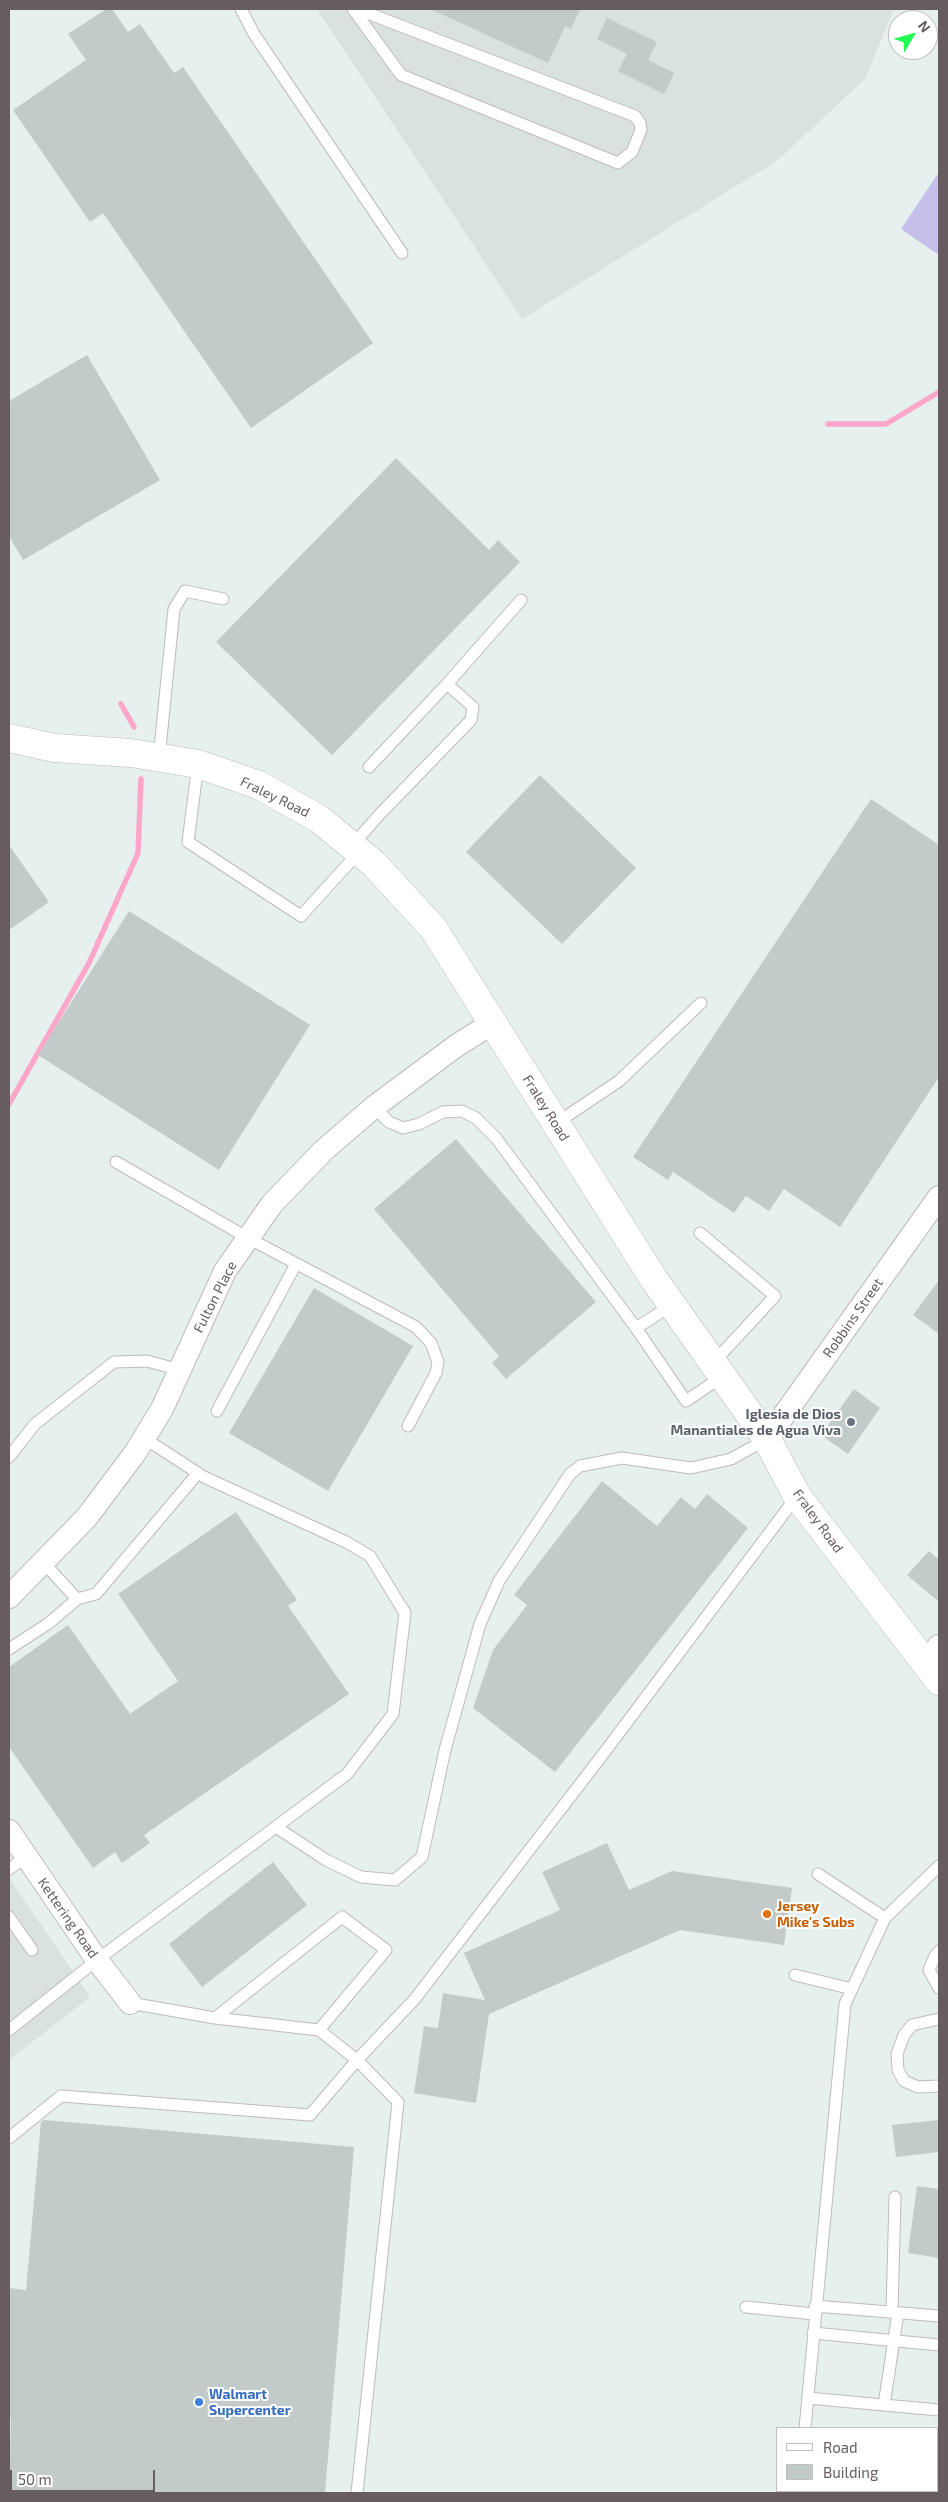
<!DOCTYPE html>
<style>
body{margin:0}
#map{position:relative;width:948px;height:2502px;overflow:hidden;background:#e5f0ef;font-family:"Exo 2",sans-serif}
canvas{display:block}
.frame{position:absolute;inset:0;border:10px solid #675c5f;pointer-events:none}
.legend{position:absolute;left:776px;top:2427px;width:162px;height:65px;box-sizing:border-box;background:#fff;border:1px solid #c2bebf;margin:0;padding:6px 9px;list-style:none;font-size:15px;color:#675c5f}
.legend li{display:flex;align-items:center;gap:10px;height:25px}
.legend b{width:25px;border:1px solid #c2bebf}
.north{position:absolute;left:888px;top:10px;width:50px;height:50px;box-sizing:border-box;background:#fff;border:1px solid #c2bebf;border-radius:50%;rotate:53deg;font-size:14px;font-weight:700;line-height:20px;text-align:center;color:#675c5f}
.north::after{content:'';display:block;margin:auto;width:18px;height:22px;background:#22f952;clip-path:polygon(50% 0,100% 100%,50% 72%,0 100%)}
.scale{position:absolute;left:10px;top:2470px;width:145px;height:22px;box-sizing:border-box;border:2px solid #675c5f;border-top:0;padding-left:6px;font-size:15px;line-height:18px;white-space:nowrap;color:#675c5f;-webkit-text-stroke:4px #fff;paint-order:stroke}
</style>
<div id="map">
<canvas width="948" height="2502"></canvas>
<div class="frame"></div>
<ul class="legend">
<li><b style="height:6px;background:#fff"></b>Road</li>
<li><b style="height:14px;background:#c2cbca"></b>Building</li>
</ul>
<div class="north">N</div>
<div class="scale">50 m</div>
</div>
<script>
const context = document.querySelector('canvas').getContext('2d');
context.lineJoin = 'round';
function paint(path, color) { context.fillStyle = color; context.fill(path, 'evenodd'); }
const shape = rows => new Path2D(rows.map(r => 'M' + r).join(''));
function trace(path, color, width, dash) { context.strokeStyle = color; context.lineWidth = width; context.lineCap = dash ? 'butt' : 'round'; context.setLineDash(dash || []); context.stroke(path); }
function write(font, color, halo, rows, align = 'center') {
  context.font = font + ' "Exo 2",sans-serif'; context.lineWidth = 4; context.setLineDash([]); context.textBaseline = 'middle'; context.strokeStyle = halo; context.fillStyle = color; for (const [text, x, y, turn = 0] of rows) {
    context.save(); context.translate(x, y); context.rotate((+turn || 0) * Math.PI / 180); context.textAlign = isNaN(turn) ? turn : align; if (halo) context.strokeText(text, 0, 0); context.fillText(text, 0, 0); context.restore();
  }
}
const industrial = shape([
 [317,9,894,9,865,79,778,160,522,319],
 [9,1878,90,1997,9,2060]
]);
const green = shape([
 [939,172,939,255,901,229]
]);
const stream = shape([
 [828,424,886,424,939,392],
 [121,704,134,727],
 [9,1104,89,963,138,853,141,779]
]);
const building = shape([
 [106,9,112,9,128,32,140,24,174,73,183,67,373,343,251,428,103,213,90,222,13,110,86,60,68,34],
 [430,9,580,9,571,29,565,26,548,63],
 [607,18,657,42,648,60,674,73,664,94,618,71,627,54,597,39],
 [87,355,160,480,23,560,9,536,9,401],
 [396,458,489,550,498,540,520,562,332,755,216,642],
 [540,775,636,868,562,944,466,852],
 [871,799,939,845,939,1077,840,1227,784,1189,769,1211,746,1196,734,1213,673,1172,668,1180,633,1157],
 [9,845,49,902,9,930],
 [129,911,310,1025,219,1170,38,1055],
 [456,1139,596,1302,506,1379,492,1363,499,1356,374,1209],
 [939,1280,939,1334,913,1315],
 [314,1288,413,1346,328,1491,229,1433],
 [854,1389,880,1408,848,1454,821,1435],
 [602,1481,657,1526,681,1497,695,1509,707,1494,748,1528,555,1772,473,1708,493,1650,527,1605,514,1595],
 [236,1512,297,1600,288,1606,349,1694,144,1835,150,1843,122,1863,115,1852,93,1868,9,1747,9,1667,68,1625,130,1714,178,1681,118,1594],
 [929,1551,939,1560,939,1602,907,1575],
 [607,1843,629,1890,672,1871,792,1888,784,1945,680,1930,489,2014,476,2103,414,2093,424,2026,438,2028,443,1993,485,2000,464,1953,560,1910,542,1872],
 [273,1862,307,1905,202,1987,169,1944],
 [44,2120,354,2147,325,2493,9,2493,11,2418,9,2418,9,2288,26,2290,41,2122],
 [939,2120,939,2152,896,2157,892,2125],
 [917,2186,939,2189,939,2258,908,2253]
]);
const service = shape([
 [241,9,254,34,402,253],
 [353,9,401,75,618,163,632,152,641,130,640,123,635,116,357,9],
 [159,758,174,609,185,591,223,599],
 [198,764,188,842,301,916,359,852],
 [369,767,447,684,521,600],
 [352,846,379,815,471,720,473,707,447,684],
 [374,1107,389,1122,403,1128,419,1124,443,1112,462,1111,476,1118,496,1138,636,1328,686,1401,723,1376],
 [555,1124,619,1081,701,1003],
 [116,1162,248,1238,416,1327,431,1343,438,1362,436,1373,408,1426],
 [700,1233,775,1296,713,1363],
 [636,1328,672,1305],
 [217,1411,296,1264],
 [9,1457,35,1424,114,1362,147,1361,180,1370],
 [43,1562,77,1599,96,1594,198,1473],
 [9,1649,49,1623,77,1599],
 [276,1827,326,1860,361,1877,395,1880,422,1857,445,1750,480,1624,499,1581,570,1474,580,1466,622,1458,691,1468,731,1459,767,1439],
 [9,1869,26,1857],
 [818,1874,885,1918,939,1866],
 [9,1917,32,1950],
 [939,1951,935,1956,929,1970,939,1988],
 [795,1975,852,1989],
 [130,2003,215,2018,319,2030,357,2060,398,2102,357,2493],
 [215,2018,342,1917,386,1950,319,2030],
 [939,2019,912,2025,904,2035,897,2054,898,2070,904,2081,918,2087,939,2086],
 [9,2030,97,1960,347,1774,393,1714,405,1613,370,1556,346,1542,204,1477,144,1438],
 [9,2138,61,2096,310,2115,357,2060,414,2000,607,1749,797,1496],
 [815,2306,939,2316],
 [746,2307,814,2314],
 [892,2312,895,2197],
 [813,2333,939,2345],
 [808,2398,884,2405,898,2313],
 [884,2405,939,2410],
 [805,2428,845,2004,885,1918],
 [799,2493,800,2491]
]);
const minor = shape([
 [767,1439,939,1197],
 [9,1597,87,1517,135,1453,162,1409,225,1271,272,1204,324,1150,374,1107,456,1046,494,1022],
 [926,1662,939,1646],
 [9,1831,97,1960,130,2003]
]);
const tertiary = shape([
 [9,738,55,748,131,753,198,764,259,785,319,819,373,863,433,928,653,1278,767,1439,797,1496,939,1681]
]);
const markers = [
 [851,1422,5,"#6b7280"],
 [767,1914,5,"#e8710a"],
 [199,2402,5,"#3f7fe0"]
];
const streetNames = [
 ["Fraley Road",275,797,26],
 ["Fraley Road",546,1108,58],
 ["Fulton Place",215,1297,-63],
 ["Robbins Street",853,1318,-55],
 ["Fraley Road",818,1521,54],
 ["Kettering Road",68,1918,55]
];
const worshipNames = [
 ["Iglesia de Dios",841,1414],
 ["Manantiales de Agua Viva",841,1430]
];
const foodNames = [
 ["Jersey",777,1906],
 ["Mike's Subs",777,1922]
];
const shopNames = [
 ["Walmart",209,2394],
 ["Supercenter",209,2410]
];
paint(industrial, '#d9e1e1');
paint(green, '#c5bfea');
trace(stream, '#ffa6cb', 5.5);
paint(building, '#c2cbca');
trace(service, '#c2b9bc', 13);
trace(minor, '#c2b9bc', 24);
trace(tertiary, '#c2b9bc', 29);
trace(service, '#fff', 11);
trace(minor, '#fff', 22);
trace(tertiary, '#fff', 28);
for (const [x, y, r, color] of markers) { const dot = new Path2D(); dot.arc(x, y, r, 0, 2 * Math.PI); context.fillStyle = color; context.fill(dot); trace(dot, '#fff', 2); }
write('14px', '#675c5f', '#fff', streetNames);
write('bold 14px', '#5b616d', '#fff', worshipNames, 'right');
write('bold 14px', '#c56008', '#fff', foodNames, 'left');
write('bold 14px', '#366cbe', '#fff', shopNames, 'left');
</script>
